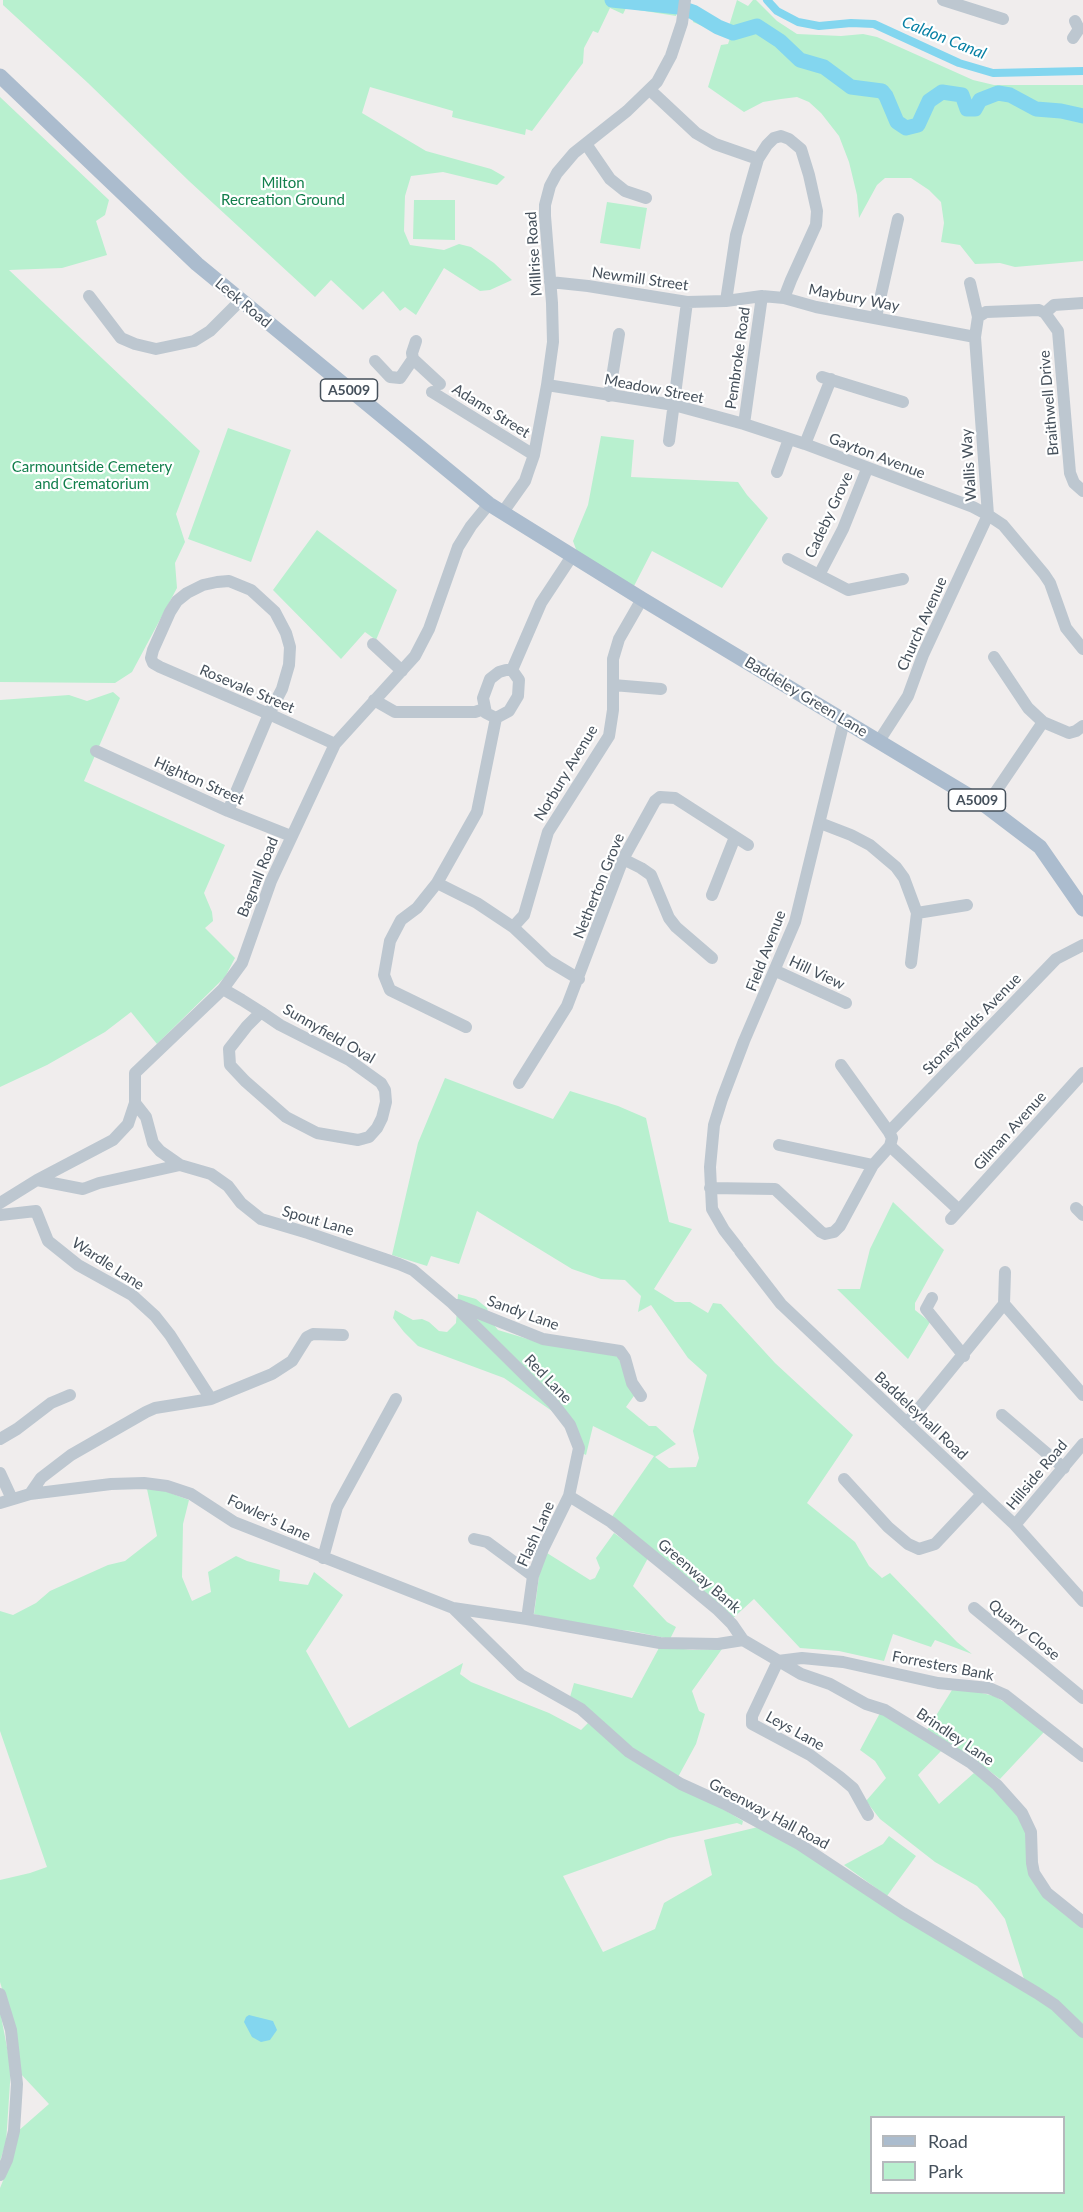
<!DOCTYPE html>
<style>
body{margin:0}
#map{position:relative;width:1083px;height:2212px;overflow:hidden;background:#f0eded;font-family:Lato,sans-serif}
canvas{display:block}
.legend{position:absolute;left:870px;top:2116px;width:195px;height:78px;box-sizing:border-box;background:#fff;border:2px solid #b5b9bd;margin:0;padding:8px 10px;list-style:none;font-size:18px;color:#45505b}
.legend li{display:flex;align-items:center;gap:12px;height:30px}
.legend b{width:30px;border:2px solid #b5b9bd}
</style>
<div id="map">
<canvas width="1083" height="2212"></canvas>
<ul class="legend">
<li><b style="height:8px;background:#abbcce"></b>Road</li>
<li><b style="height:16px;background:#b8f0cf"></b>Park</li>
</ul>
</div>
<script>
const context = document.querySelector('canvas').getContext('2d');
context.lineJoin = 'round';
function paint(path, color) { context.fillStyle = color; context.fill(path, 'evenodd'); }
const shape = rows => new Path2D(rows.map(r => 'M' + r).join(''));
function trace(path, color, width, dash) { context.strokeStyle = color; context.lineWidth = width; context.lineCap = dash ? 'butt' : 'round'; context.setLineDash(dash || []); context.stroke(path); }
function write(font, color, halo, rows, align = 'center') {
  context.font = font + ' Lato,sans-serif'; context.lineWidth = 4.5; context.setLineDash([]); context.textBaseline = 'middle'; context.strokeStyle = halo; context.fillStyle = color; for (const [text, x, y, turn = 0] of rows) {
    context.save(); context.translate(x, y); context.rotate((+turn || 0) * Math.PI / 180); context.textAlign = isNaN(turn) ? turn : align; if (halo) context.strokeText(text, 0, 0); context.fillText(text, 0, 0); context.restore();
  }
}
const green = shape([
 [3,0,645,0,679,3,676,16,626,8,623,14,610,8,598,33,593,31,584,48,583,63,532,131,526,129,525,135,452,117,453,111,370,87,362,113,426,151,491,169,505,177,497,185,443,172,411,176,405,196,404,231,410,245,444,250,459,244,471,247,494,263,512,280,490,290,480,291,444,268,416,315,405,307,400,311,383,291,363,310,331,280,315,297,189,181,88,83,3,5],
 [737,0,748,6,753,0,756,0,777,21,797,34,841,36,863,34,877,37,973,80,994,85,1083,85,1083,261,1015,267,1000,263,975,264,960,245,941,242,944,223,941,202,929,190,911,178,885,178,877,185,859,218,857,195,849,162,839,136,821,113,809,102,797,97,781,99,763,102,744,112,708,87,721,45,728,44,730,38,693,22,695,9,729,26],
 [0,97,109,200,105,215,96,221,107,255,62,268,9,270,200,451,176,514,185,542,175,563,177,588,132,672,115,683,0,682],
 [414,200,455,200,455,240,413,239],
 [607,202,647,208,640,249,600,243],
 [228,428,291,450,251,562,188,539],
 [601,436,634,440,631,477,738,482,747,495,768,518,722,588,652,551,634,586,577,552,573,541,588,505],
 [317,530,397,590,376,640,365,632,341,659,273,590],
 [113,692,120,698,84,781,225,845,204,893,212,912,213,921,205,928,235,958,225,977,157,1044,131,1012,105,1032,47,1065,0,1087,0,700,69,695,87,701],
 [445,1078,553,1119,570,1091,618,1106,646,1118,669,1222,692,1229,654,1289,675,1302,690,1302,708,1313,713,1303,721,1304,775,1363,853,1435,807,1503,855,1542,869,1566,882,1578,890,1573,957,1642,972,1654,935,1640,931,1647,893,1634,884,1661,839,1651,800,1648,754,1599,732,1619,611,1518,654,1456,593,1426,586,1455,582,1453,580,1438,552,1411,504,1378,418,1346,404,1332,393,1318,395,1310,413,1320,422,1319,429,1322,439,1331,447,1332,456,1323,458,1294,476,1299,487,1308,490,1320,498,1330,541,1343,617,1355,636,1393,626,1407,649,1426,656,1426,676,1444,655,1457,669,1468,696,1467,699,1458,693,1431,707,1375,688,1358,651,1305,638,1312,641,1296,625,1280,601,1279,572,1269,477,1211,459,1264,431,1256,427,1266,392,1255,418,1143],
 [893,1202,944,1250,915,1303,915,1310,930,1322,908,1359,837,1289,860,1289,870,1249],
 [147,1489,165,1491,189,1500,183,1524,182,1577,192,1601,211,1592,208,1572,236,1556,247,1561,280,1570,279,1581,308,1585,314,1572,343,1595,306,1651,349,1728,463,1663,460,1674,471,1682,549,1713,581,1730,588,1723,617,1746,743,1821,742,1825,737,1823,669,1838,563,1876,603,1952,655,1929,664,1903,712,1875,704,1840,758,1827,813,1857,1048,2003,1083,2035,1083,2212,0,2212,0,2188,7,2171,17,2132,49,2104,19,2072,14,2029,0,1982,0,1880,30,1873,47,1867,0,1731,0,1611,13,1615,36,1603,50,1591,108,1565,125,1561,157,1536],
 [872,2118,1064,2118,1064,2192,872,2192],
 [614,1533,648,1558,633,1586,667,1622,676,1627,670,1639,632,1631,576,1625,534,1614,540,1569,547,1553,590,1580,595,1578,600,1568,596,1558],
 [660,1646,692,1650,722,1649,692,1691,699,1711,705,1714,696,1744,678,1777,635,1750,570,1697,574,1683,632,1698],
 [952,1690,974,1691,994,1696,1008,1704,1044,1732,1000,1779,975,1760,927,1730],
 [880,1713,942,1750,918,1775,939,1804,974,1773,996,1788,1018,1814,1029,1838,1045,1894,1065,1915,1083,1928,1083,2024,1051,1997,1024,1979,1005,1919,992,1902,977,1886,935,1862,880,1819,866,1801,886,1778,875,1761,860,1750],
 [889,1836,916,1856,887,1896,844,1865,883,1844],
 [0,2011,11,2068,6,2143,0,2161]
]);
const water = shape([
 [249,2015,273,2021,277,2030,270,2040,261,2042,252,2037,244,2022,246,2017]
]);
const canal = shape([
 [767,0,777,11,798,22,819,26,851,23,874,24,959,63,993,73,1083,71]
]);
const river = shape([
 [612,0,678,7,693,12,718,27,733,33,757,26,780,41,800,60,824,67,851,87,882,91,886,96,897,122,906,128,918,125,929,101,942,92,962,95,967,109,975,109,980,100,998,93,1010,95,1036,109,1061,111,1083,116]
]);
const minor = shape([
 [943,0,1003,19],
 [1073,38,1079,29,1075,21],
 [650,90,696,133,715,144,758,159],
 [586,144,610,179,625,191,646,198],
 [550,282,588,286,687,302,726,301,762,296,784,298,816,307,975,337],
 [970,283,978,317,975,337,988,515,1003,525,1044,574,1050,583,1066,628,1083,649],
 [89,296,121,338,135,344,156,349,194,341,210,331,240,301],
 [726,301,736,235,758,159,767,145,774,138,781,136,789,139,801,149,809,175,817,211,816,225,791,280,784,298],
 [1045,313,1058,331,1070,473,1074,483,1083,491],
 [876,317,898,219],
 [978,317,986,312,1039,310,1045,313,1054,305,1083,303],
 [416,341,412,353,413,359,440,384],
 [375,361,390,377,400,378,413,359],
 [822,377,903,402],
 [547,385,674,405,744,424,805,444,973,507,988,515,923,655,908,696,879,741],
 [432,392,534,455],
 [609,396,619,334],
 [744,424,762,296],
 [669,441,687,302],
 [805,444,831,379],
 [777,472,789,439],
 [503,512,525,481,528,472,534,455,547,385,553,342,552,303,545,216,545,205,550,186,557,173,574,153,627,111,657,82,671,56,682,23,685,0],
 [788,559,848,590,903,579],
 [819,575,843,529,867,469],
 [373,644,402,671],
 [994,657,1028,708,1043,722],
 [506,670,512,670,519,680,518,696,509,711,496,718,486,713,483,698,490,679,499,672,506,670],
 [512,670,541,603,572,556],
 [613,685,661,689],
 [374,700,395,712,475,712,484,709],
 [96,751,228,811,291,836],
 [986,806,1043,722,1069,733,1076,731,1083,726],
 [228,811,269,714,282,689,289,665,290,647,286,633,275,612,251,590,229,581,217,582,203,585,187,593,177,601,170,612,153,650,151,658,153,663,160,667,269,714,335,744],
 [820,823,851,835,870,845,896,867,904,878,917,913,911,963],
 [623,859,641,868,651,875,669,918,676,927,712,958],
 [437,883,477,903,513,927,549,961,579,979],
 [712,895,735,837],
 [917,913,967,905],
 [513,927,524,915,548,832,609,736,613,710,613,659,619,639,642,599],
 [776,971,846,1003],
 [223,989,242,1000,261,1012,280,1025,349,1060,381,1083,385,1090,386,1102,382,1118,377,1128,369,1137,358,1140,317,1133,286,1117,245,1081,230,1065,229,1049,247,1026,261,1012],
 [466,1027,390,990,384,975,390,941,401,920,417,908,437,883,477,812,496,718],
 [519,1083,567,1006,623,859,655,801,660,797,675,798,748,845],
 [889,1132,1056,959,1083,945],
 [779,1145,873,1165],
 [890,1146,959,1210],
 [37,1180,83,1189,99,1183,180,1165],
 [710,1188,775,1189,821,1232,825,1234,834,1232,840,1226,873,1165,890,1146,892,1138,889,1132,841,1065],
 [0,1203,37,1180,113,1140,128,1124,135,1103,135,1073,223,989,242,963,271,881,335,744,415,656,429,629,458,547,471,526,489,504],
 [1076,1208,1083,1215],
 [0,1215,36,1211,48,1241,78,1265,132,1295,155,1316,170,1335,211,1399],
 [951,1219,1083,1073],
 [738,1248,724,1230,712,1209,710,1167,714,1125,722,1099,744,1041,795,922,844,721],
 [740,1251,781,1304,1015,1525,1083,1601],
 [932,1298,926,1309,964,1356],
 [1004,1304,1005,1272],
 [458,1305,543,1339,620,1351,625,1358,632,1383,641,1396],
 [1002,1415,1064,1468],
 [907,1423,1004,1304,1083,1395],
 [0,1439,17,1429,51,1403,70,1395],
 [0,1473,12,1499],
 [844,1479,888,1527,908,1544,919,1549,935,1544,982,1494],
 [30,1494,41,1478,71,1455,146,1412,155,1408,211,1399,272,1374,292,1361,307,1337,313,1334,343,1335],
 [569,1496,611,1522,676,1575,718,1610,732,1624,743,1640],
 [0,1503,30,1494,111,1484,144,1483,167,1486,191,1494,234,1522,453,1608,527,1619,533,1576,543,1549,569,1496,579,1448,570,1425,553,1403,452,1303,413,1270,399,1264,308,1233,261,1219,241,1203,228,1186,211,1174,180,1165,160,1151,153,1143,146,1117,135,1103],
 [1015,1525,1083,1444],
 [474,1539,487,1542,533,1576],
 [323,1558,337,1507,396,1399],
 [453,1608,521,1675,581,1709,629,1752,681,1784,725,1804,799,1844,903,1913,1037,1993,1055,2005,1083,2032],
 [974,1608,1083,1698],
 [527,1619,660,1643,718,1644,743,1640],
 [743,1640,801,1674,830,1684,866,1704,885,1710,971,1763,997,1785,1022,1813,1031,1832,1032,1863,1034,1873,1047,1893,1083,1922],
 [868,1815,853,1788,840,1777,810,1755,752,1724,752,1716,778,1661,802,1658,843,1662,938,1683,989,1688,1005,1695,1083,1756],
 [0,1994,11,2030,17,2084,14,2131,7,2160,0,2175]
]);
const major = shape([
 [0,76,197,264,489,504,642,599,986,806,1040,847,1083,909]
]);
const shields = [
 [349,390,57],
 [977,800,57]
];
const shieldNames = [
 ["A5009",349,390],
 ["A5009",977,800]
];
const parkNames = [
 ["Milton",283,183],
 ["Recreation Ground",283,200],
 ["Carmountside Cemetery",92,467],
 ["and Crematorium",92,484]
];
const streetNames = [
 ["Millrise Road",534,254,-94],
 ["Newmill Street",640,279,8],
 ["Maybury Way",854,298,11],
 ["Leek Road",243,303,40],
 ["Pembroke Road",738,358,-82],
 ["Meadow Street",654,389,11],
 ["Braithwell Drive",1049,403,-95],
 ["Adams Street",491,411,32],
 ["Gayton Avenue",877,456,21],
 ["Wallis Way",969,465,-94],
 ["Cadeby Grove",829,515,-65],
 ["Church Avenue",922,624,-66],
 ["Rosevale Street",247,689,23],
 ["Baddeley Green Lane",806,697,31],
 ["Norbury Avenue",566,773,-59],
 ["Highton Street",199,781,24],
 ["Bagnall Road",258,877,-68],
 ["Netherton Grove",599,886,-68],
 ["Field Avenue",766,951,-69],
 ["Hill View",817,973,25],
 ["Stoneyfields Avenue",972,1024,-46],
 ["Sunnyfield Oval",329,1034,30],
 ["Gilman Avenue",1010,1131,-48],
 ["Spout Lane",318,1221,16],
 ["Wardle Lane",108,1264,33],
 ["Sandy Lane",523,1313,20],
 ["Red Lane",548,1379,46],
 ["Baddeleyhall Road",921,1416,43],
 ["Hillside Road",1037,1475,-50],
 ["Fowler's Lane",269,1518,25],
 ["Flash Lane",536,1534,-66],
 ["Greenway Bank",699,1576,41],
 ["Quarry Close",1024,1630,39],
 ["Forresters Bank",943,1666,11],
 ["Leys Lane",795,1731,29],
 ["Brindley Lane",955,1737,34],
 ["Greenway Hall Road",769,1814,28]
];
const waterNames = [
 ["Caldon Canal",944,38,22]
];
paint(green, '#b8f0cf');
paint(water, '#83d6ef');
trace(canal, '#83d6ef', 8);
trace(river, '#83d6ef', 15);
trace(minor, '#bdc7d0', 12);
trace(major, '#abbcce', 15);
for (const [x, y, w] of shields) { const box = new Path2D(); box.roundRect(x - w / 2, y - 11, w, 22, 4.5); context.fillStyle = '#fff'; context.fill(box); trace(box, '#45505b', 1.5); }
write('bold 14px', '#45505b', null, shieldNames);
write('15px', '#127f4c', '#fff', parkNames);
write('15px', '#45505b', '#fff', streetNames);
write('italic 16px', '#0780a5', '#fff', waterNames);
</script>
